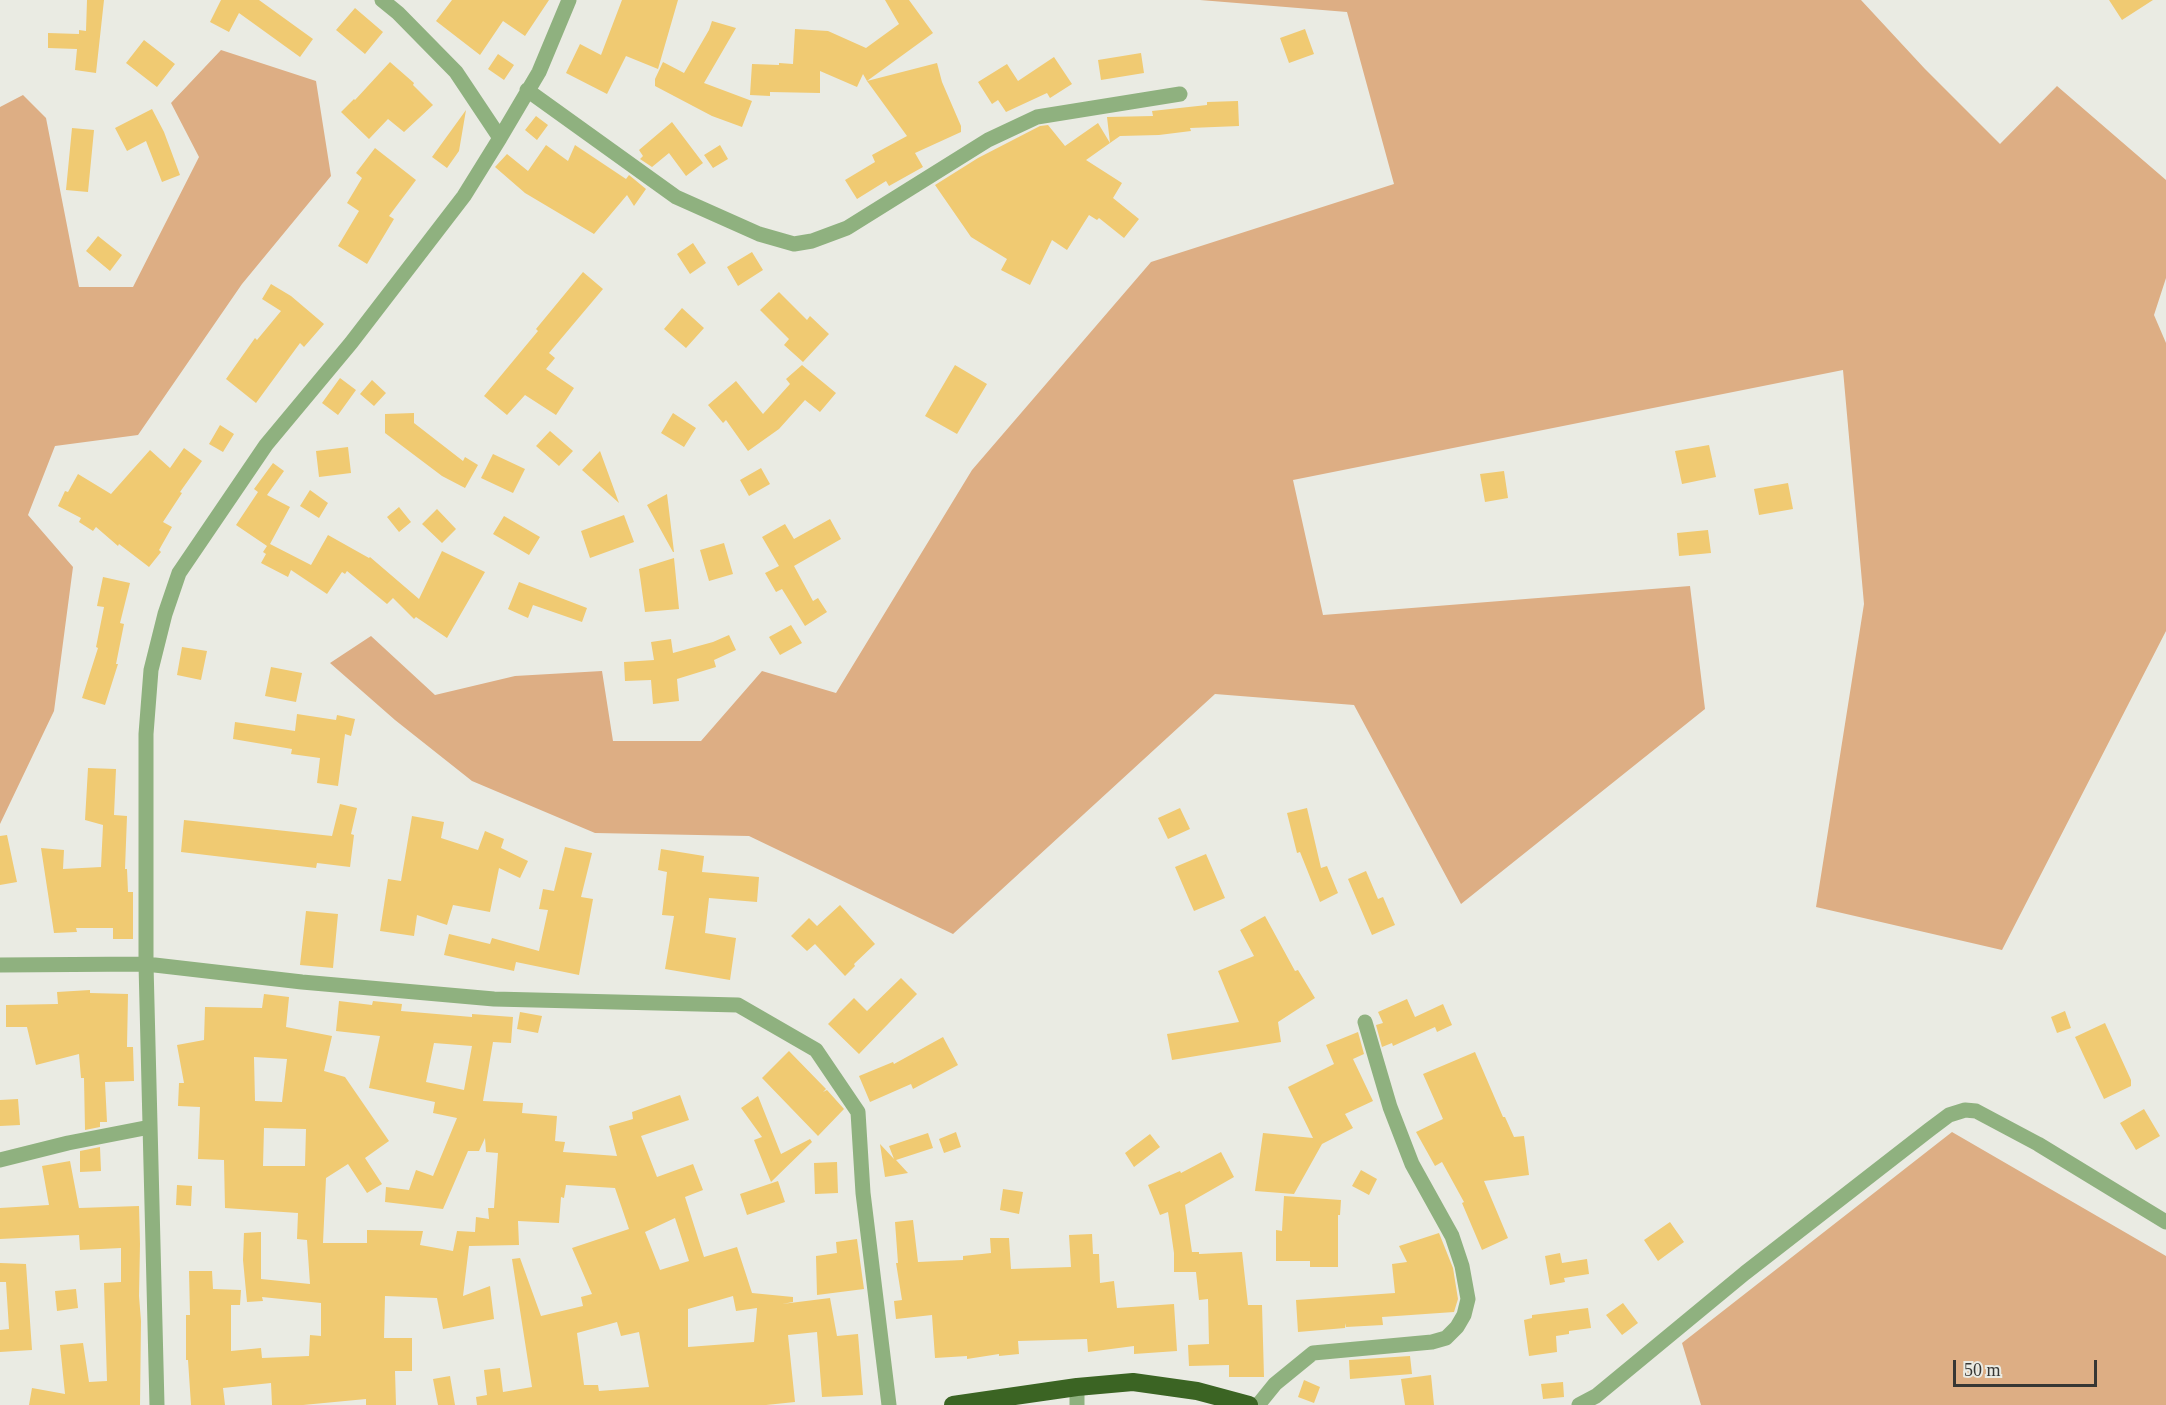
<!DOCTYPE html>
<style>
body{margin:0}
#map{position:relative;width:2166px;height:1405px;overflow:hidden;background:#eaebe3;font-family:Georgia,serif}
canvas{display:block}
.scale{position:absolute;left:1953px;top:1360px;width:144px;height:27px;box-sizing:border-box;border:3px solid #373734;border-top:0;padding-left:8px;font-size:18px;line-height:21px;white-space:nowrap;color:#373734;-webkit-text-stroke:4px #eaebe3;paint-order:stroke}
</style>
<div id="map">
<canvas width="2166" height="1405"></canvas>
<div class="scale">50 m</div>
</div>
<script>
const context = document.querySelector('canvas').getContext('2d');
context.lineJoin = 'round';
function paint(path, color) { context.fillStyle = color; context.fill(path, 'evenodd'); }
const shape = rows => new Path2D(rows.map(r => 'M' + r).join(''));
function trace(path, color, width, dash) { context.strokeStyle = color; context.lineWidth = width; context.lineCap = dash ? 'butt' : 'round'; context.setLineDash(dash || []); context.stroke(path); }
const green = shape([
 [1200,0,1861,0,1925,69,2000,144,2057,86,2166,180,2166,278,2154,315,2166,343,2166,631,2002,950,1816,907,1864,604,1843,370,1293,480,1323,615,1690,586,1705,709,1461,904,1354,705,1215,694,953,934,749,836,595,833,472,781,395,720,330,663,371,636,435,695,515,676,602,671,613,741,701,741,762,671,836,693,972,470,1151,262,1394,184,1347,12],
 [221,50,316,81,331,176,242,284,138,435,55,446,28,515,73,567,54,711,0,824,0,107,23,95,46,118,79,287,133,287,199,157,171,103],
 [1952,1132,2166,1256,2166,1405,1701,1405,1682,1343]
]);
const building = shape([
 [87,0,104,0,96,73,75,70,77,49,48,48,48,33,79,34,79,30,86,31],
 [221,0,259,0,313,39,300,57,239,13,229,32,210,22],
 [452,0,549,0,525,36,503,21,480,55,436,21],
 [622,0,678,0,658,69,626,56,607,94,566,73,580,44,601,55],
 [885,0,909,0,933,33,867,81,863,74,857,87,820,71,820,93,770,92,770,96,750,95,752,64,779,65,779,63,793,64,795,29,828,31,866,48,899,24],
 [2109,0,2153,0,2122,20],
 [355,8,383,32,365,54,336,30],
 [712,21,736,28,704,83,752,101,742,127,712,116,655,86,655,79,663,62,684,73,709,30],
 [1305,29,1314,54,1289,63,1280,38],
 [144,40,175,64,157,87,126,63],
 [1141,53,1144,73,1101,80,1098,60],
 [498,54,514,65,504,80,488,69],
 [1054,57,1072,84,1050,98,1047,93,1006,112,998,100,992,104,978,82,1007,64,1018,81],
 [390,62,414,83,413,85,433,105,404,132,388,119,369,139,341,112,354,99,355,100],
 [937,63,942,82,961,126,961,132,915,153,923,167,889,186,886,181,857,199,845,180,875,162,872,155,907,136,867,81],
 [1238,101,1239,126,1190,128,1191,131,1159,135,1120,136,1110,143,1107,117,1153,116,1152,111,1207,105,1207,102],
 [152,109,164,132,180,175,162,182,146,141,127,151,115,128],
 [466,110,459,151,447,168,432,157],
 [536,116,548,125,537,140,525,130],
 [672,122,703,163,686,176,669,153,652,167,640,159,643,156,639,150],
 [1098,123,1110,143,1086,160,1122,183,1113,198,1139,219,1124,238,1099,218,1097,220,1089,215,1067,250,1052,240,1030,285,1001,270,1007,259,971,237,935,185,978,158,1040,126,1048,125,1065,146],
 [72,128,94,130,88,192,66,190],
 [546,145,568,161,575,145,626,179,629,175,646,189,634,206,627,195,594,234,525,193,495,167,507,154,528,171],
 [720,145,728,159,713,168,704,155],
 [375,148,416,180,389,216,394,219,367,264,338,246,359,211,347,203,362,178,356,173],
 [98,236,122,255,110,271,86,251],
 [693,243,706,263,690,274,677,254],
 [752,252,763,270,738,286,727,267],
 [583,272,603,289,549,353,555,358,546,369,574,388,556,415,525,395,507,415,484,396,538,331,536,329],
 [271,284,291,296,324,324,304,347,300,343,256,403,226,379,255,338,257,340,281,311,262,299],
 [779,292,807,320,810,316,829,334,803,362,784,345,789,339,760,310],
 [682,308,704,328,686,348,664,329],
 [802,365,836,393,820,412,805,400,779,429,748,451,726,420,723,423,708,405,736,381,763,414,790,384,786,379],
 [955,365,987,384,957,434,925,416],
 [340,378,356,390,338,415,322,403],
 [372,380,386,393,374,406,360,394],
 [414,413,414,423,463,461,465,457,478,465,465,488,442,476,385,433,385,414],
 [673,413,696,428,684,447,661,433],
 [220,425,234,434,223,452,209,444],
 [550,431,573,451,559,466,536,446],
 [1709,445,1716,477,1682,484,1675,451],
 [348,447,351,473,319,477,316,451],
 [184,448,202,461,180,492,182,493,163,522,172,527,159,550,161,552,149,567,119,544,118,546,96,527,93,531,79,522,81,518,58,506,65,491,68,492,78,474,111,494,150,450,170,468],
 [600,451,619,503,582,470],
 [493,454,525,469,513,493,481,478],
 [273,463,284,471,267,495,290,507,270,544,311,565,328,535,369,558,370,557,419,599,442,551,485,572,447,638,416,617,414,619,393,598,387,604,347,571,345,574,342,572,327,594,291,570,288,577,261,563,266,554,263,552,267,546,236,525,258,492,254,489],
 [761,468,770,484,749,496,740,480],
 [1504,471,1508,498,1485,502,1480,474],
 [1788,483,1793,509,1759,515,1754,489],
 [310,490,328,503,319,518,300,506],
 [667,494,674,552,673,552,647,505],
 [399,507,411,522,399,532,387,517],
 [437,509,456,529,442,543,422,524],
 [624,515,634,542,590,558,581,531],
 [504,516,540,537,529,555,493,534],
 [830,519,841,539,794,566,813,601,818,598,827,612,805,626,782,589,776,592,765,573,779,566,762,537,785,524,794,539],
 [1708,530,1711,553,1679,556,1677,533],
 [724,543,733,574,709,581,700,550],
 [674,558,679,609,645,612,639,569],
 [103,577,130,583,120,623,124,624,116,664,118,664,105,705,82,698,98,648,96,647,104,607,97,606],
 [519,582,587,608,582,622,533,605,528,618,508,609],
 [791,625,802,643,780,655,769,637],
 [729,635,736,650,714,660,716,667,677,679,679,701,653,704,651,680,625,681,624,662,654,660,651,642,671,639,673,653,713,642],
 [182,647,207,651,201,680,177,675],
 [271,667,302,673,296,702,265,696],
 [297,714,336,720,337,715,355,719,351,736,345,734,338,786,317,783,320,758,291,754,292,749,233,739,235,722,295,731],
 [88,768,116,769,114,815,127,816,125,869,127,869,128,892,133,892,133,939,113,939,113,928,76,928,77,932,54,933,41,848,64,850,63,869,101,867,103,825,85,820],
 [340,804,357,808,351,834,354,835,350,867,317,863,316,868,181,852,184,820,332,836],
 [1180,808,1190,829,1168,839,1158,818],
 [1307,808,1321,868,1327,866,1338,893,1320,902,1300,852,1297,853,1287,813],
 [412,816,444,822,441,838,478,850,485,831,504,839,501,848,528,861,520,878,499,868,490,912,453,905,447,925,417,915,414,936,380,931,388,879,401,881],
 [7,835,17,882,0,885,0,836],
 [565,847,592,853,581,897,593,899,579,975,516,962,514,971,444,955,449,934,490,944,492,938,539,951,548,910,539,909,543,889,554,891],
 [661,849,704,856,702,872,759,877,757,902,709,898,705,933,736,938,730,980,665,969,674,916,662,915,667,872,658,870],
 [1206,854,1225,898,1194,911,1175,867],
 [1366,871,1378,899,1383,897,1395,925,1372,935,1348,879],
 [840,905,875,944,854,964,855,966,845,976,815,944,807,951,791,936,809,918,817,926],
 [306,911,338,914,333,968,300,965],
 [1265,916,1295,971,1298,970,1315,998,1278,1022,1281,1042,1172,1060,1167,1034,1239,1022,1218,971,1254,956,1240,930],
 [901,978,917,994,859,1054,828,1024,854,998,867,1011],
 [90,990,90,993,128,994,127,1047,133,1047,134,1081,105,1082,107,1122,100,1122,100,1127,85,1130,84,1078,81,1078,79,1054,36,1065,27,1027,6,1027,6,1005,58,1004,57,992],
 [264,994,289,997,286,1027,332,1036,324,1071,345,1077,389,1141,365,1158,382,1184,367,1193,348,1164,326,1178,323,1243,367,1243,367,1230,423,1231,420,1245,453,1251,457,1231,475,1232,476,1217,489,1219,488,1208,494,1208,498,1153,486,1152,485,1138,479,1151,468,1151,443,1209,385,1202,386,1187,409,1190,416,1170,433,1176,457,1118,433,1113,435,1102,369,1088,380,1036,336,1031,339,1001,372,1005,373,1001,402,1004,401,1011,472,1017,472,1014,513,1017,511,1043,493,1042,483,1101,523,1103,522,1113,557,1116,555,1141,565,1142,563,1152,617,1156,609,1126,633,1119,632,1112,680,1095,689,1120,641,1136,657,1177,693,1164,703,1190,685,1197,704,1257,737,1247,752,1293,793,1297,793,1302,782,1304,830,1298,837,1336,858,1334,863,1395,822,1397,817,1332,788,1335,795,1402,766,1405,477,1405,476,1397,487,1395,484,1370,500,1368,503,1392,532,1387,512,1259,520,1258,541,1316,583,1306,581,1297,592,1294,572,1248,629,1229,615,1188,566,1185,564,1198,561,1197,559,1223,518,1221,519,1245,469,1246,463,1296,490,1286,494,1319,443,1329,437,1298,385,1296,384,1338,412,1338,412,1371,395,1371,396,1405,366,1405,366,1399,303,1405,272,1405,271,1383,223,1388,225,1405,191,1405,188,1360,186,1360,186,1315,190,1315,189,1271,212,1271,213,1289,241,1290,240,1305,231,1305,231,1351,261,1348,262,1358,309,1356,310,1335,321,1336,321,1303,262,1297,263,1301,247,1302,243,1260,244,1233,261,1232,261,1279,310,1284,307,1240,297,1239,298,1213,225,1208,224,1160,198,1159,200,1107,178,1106,179,1083,184,1083,177,1045,204,1040,205,1007,262,1008],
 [434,1043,472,1046,464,1090,426,1082],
 [254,1057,287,1059,282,1102,255,1101],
 [264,1128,306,1129,305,1166,263,1166],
 [675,1218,689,1261,660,1270,645,1232],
 [733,1296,736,1311,757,1308,754,1342,688,1347,688,1309],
 [617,1322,621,1336,639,1332,649,1387,599,1391,598,1385,584,1385,577,1333],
 [1407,999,1415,1017,1443,1004,1452,1025,1437,1032,1435,1027,1393,1046,1392,1043,1382,1047,1376,1025,1383,1023,1378,1012],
 [2065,1011,2071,1028,2057,1033,2051,1017],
 [520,1012,542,1016,538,1033,517,1029],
 [2105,1023,2131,1080,2131,1086,2104,1099,2075,1037],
 [1358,1032,1364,1054,1353,1059,1373,1101,1345,1114,1353,1128,1322,1144,1294,1194,1255,1191,1263,1133,1313,1138,1288,1087,1334,1064,1326,1045],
 [943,1037,958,1065,913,1089,911,1084,870,1102,859,1076,893,1062,894,1064],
 [789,1051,826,1089,823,1092,827,1090,844,1109,818,1136,762,1078],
 [1475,1052,1503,1117,1505,1117,1514,1137,1524,1136,1529,1175,1484,1181,1508,1238,1482,1250,1462,1203,1464,1202,1442,1162,1435,1166,1416,1132,1443,1119,1423,1074],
 [758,1096,781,1154,810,1139,812,1142,771,1182,754,1140,762,1137,741,1108],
 [18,1099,20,1125,0,1126,0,1100],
 [2144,1109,2160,1136,2136,1150,2120,1123],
 [956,1132,961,1147,944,1153,939,1139],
 [928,1133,933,1148,896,1160,908,1173,885,1177,880,1144,894,1159,889,1146],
 [1150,1134,1160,1147,1134,1167,1125,1153],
 [100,1147,101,1171,80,1172,80,1151],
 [1221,1152,1234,1177,1185,1205,1192,1252,1199,1252,1199,1254,1242,1252,1248,1305,1262,1305,1264,1377,1229,1377,1229,1365,1189,1366,1188,1345,1209,1344,1208,1299,1199,1300,1196,1272,1174,1272,1174,1253,1168,1212,1160,1215,1148,1185,1180,1171,1181,1173],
 [70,1161,79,1208,139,1206,140,1244,139,1296,141,1321,140,1405,29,1405,32,1388,65,1394,60,1345,83,1343,89,1382,107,1381,104,1283,121,1282,121,1248,80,1250,79,1235,0,1239,0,1208,49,1205,42,1166],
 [837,1162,838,1193,815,1194,814,1163],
 [1361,1170,1377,1179,1369,1195,1352,1186],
 [778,1181,785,1202,747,1215,740,1194],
 [177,1185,192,1186,191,1206,176,1205],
 [1003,1189,1023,1192,1019,1214,1000,1210],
 [1284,1196,1341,1200,1340,1215,1338,1215,1338,1267,1310,1267,1310,1261,1276,1261,1276,1230,1282,1231],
 [913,1220,918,1262,963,1260,963,1256,991,1253,990,1238,1009,1238,1011,1269,1071,1267,1069,1235,1092,1234,1093,1254,1099,1254,1100,1283,1114,1281,1117,1308,1174,1304,1177,1351,1134,1354,1134,1346,1088,1352,1087,1339,1018,1341,1019,1354,999,1356,999,1354,967,1359,967,1356,935,1358,932,1315,896,1319,894,1301,902,1300,896,1263,898,1263,895,1222],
 [1670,1222,1684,1242,1658,1261,1644,1240],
 [1439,1233,1453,1268,1458,1299,1454,1312,1382,1317,1383,1325,1346,1327,1346,1323,1345,1328,1298,1332,1296,1300,1395,1293,1392,1264,1407,1262,1399,1246],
 [857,1239,864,1289,817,1295,816,1256,837,1253,836,1242],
 [1560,1253,1562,1263,1587,1259,1589,1274,1564,1278,1565,1282,1550,1285,1545,1256],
 [0,1263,26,1264,32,1350,0,1352,0,1330,9,1329,6,1282,0,1282],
 [76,1289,78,1308,57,1311,55,1291],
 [1623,1303,1638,1323,1622,1335,1606,1315],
 [1588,1308,1591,1328,1569,1331,1569,1334,1556,1336,1557,1352,1529,1356,1524,1320,1532,1318,1532,1315],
 [1410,1356,1412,1374,1350,1379,1349,1360],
 [1431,1375,1434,1405,1405,1405,1401,1379],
 [450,1376,455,1405,438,1405,433,1379],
 [1304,1380,1320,1387,1314,1403,1298,1397],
 [1563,1382,1564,1397,1543,1399,1541,1384]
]);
const minor = shape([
 [527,90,676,197,759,234,794,244,812,241,847,228,988,140,1037,117,1180,94],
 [500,138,539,72,569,0],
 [0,965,146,964,302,982,494,999,738,1005,816,1050,858,1112,863,1193,889,1405],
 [0,1160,68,1143,150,1127],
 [157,1405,146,964,146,734,151,670,165,614,179,573,266,445,351,343,464,196,500,138,456,72,398,13,382,0],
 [1077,1405,1077,1387],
 [1258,1405,1275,1384,1313,1353,1432,1342,1446,1338,1457,1327,1464,1315,1468,1299,1462,1266,1452,1236,1412,1164,1390,1107,1365,1022],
 [1579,1405,1596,1396,1745,1273,1929,1130,1949,1115,1965,1110,1976,1111,2038,1144,2166,1222]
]);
const highway = shape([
 [953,1405,1077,1387,1133,1382,1197,1391,1249,1405]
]);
paint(green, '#ddae84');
paint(building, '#f0ca72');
trace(minor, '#8fb17f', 15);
trace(highway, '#3b6423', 18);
</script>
